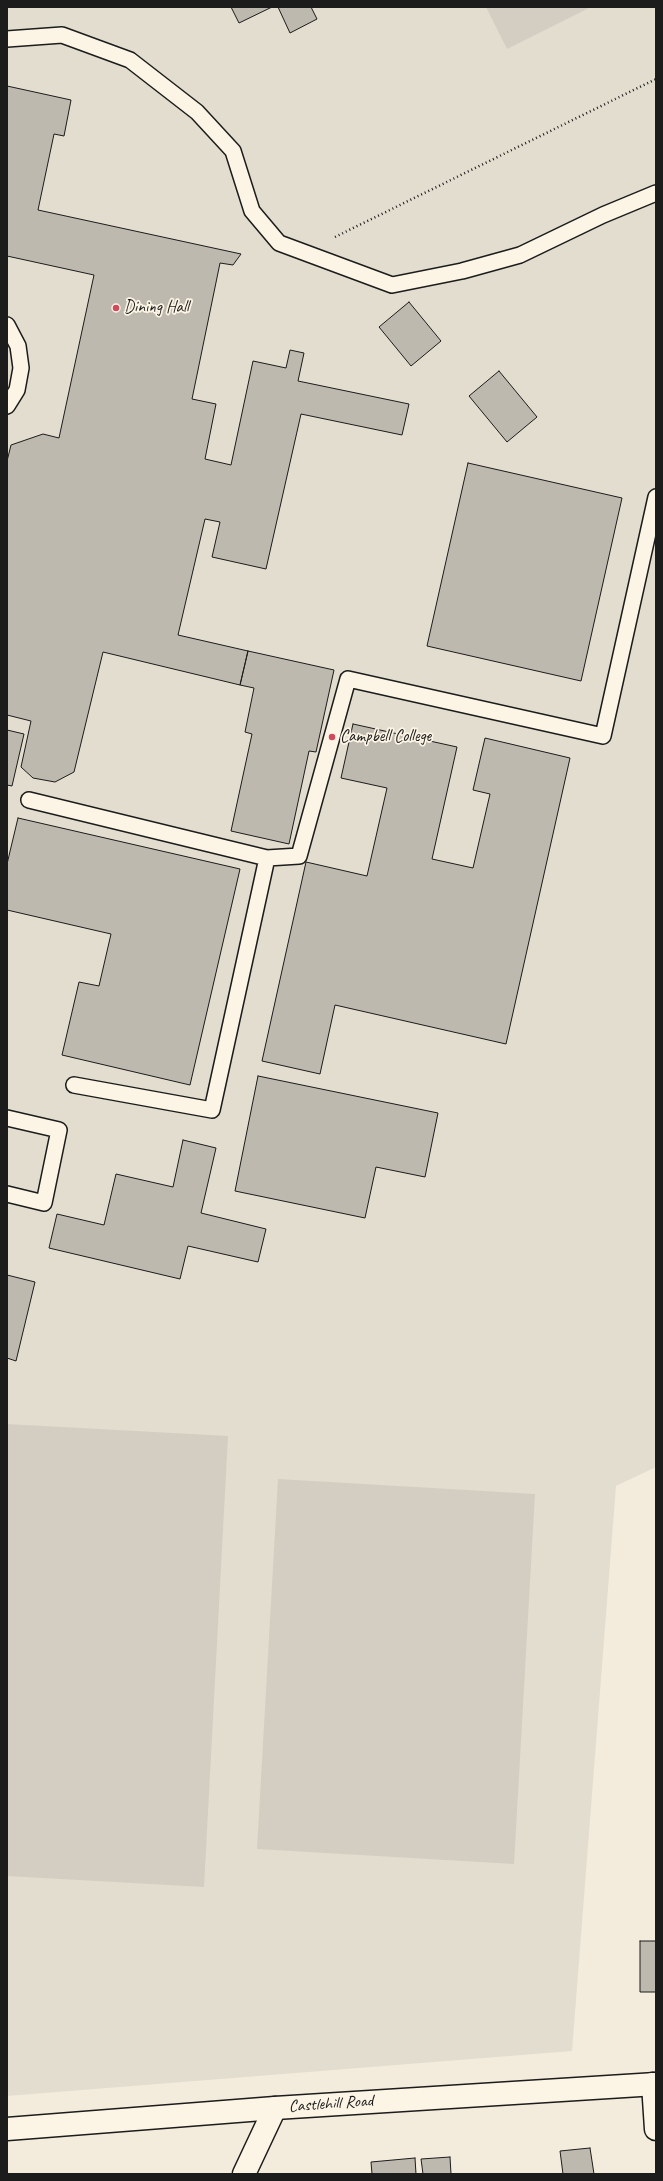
<!DOCTYPE html>
<style>
body{margin:0}
#map{position:relative;width:663px;height:2181px;overflow:hidden;background:#f3ecdd;font-family:Caveat,sans-serif}
canvas{display:block}
.frame{position:absolute;inset:0;border:8px solid #1c1c1c;pointer-events:none}
</style>
<div id="map">
<canvas width="663" height="2181"></canvas>
<div class="frame"></div>
</div>
<script>
const context = document.querySelector('canvas').getContext('2d');
context.lineJoin = 'round';
function paint(path, color) { context.fillStyle = color; context.fill(path, 'evenodd'); }
const shape = rows => new Path2D(rows.map(r => 'M' + r).join(''));
function trace(path, color, width, dash) { context.strokeStyle = color; context.lineWidth = width; context.lineCap = dash ? 'butt' : 'round'; context.setLineDash(dash || []); context.stroke(path); }
function write(font, color, halo, rows, align = 'center') {
  context.font = font + ' Caveat,sans-serif'; context.lineWidth = 3.5; context.setLineDash([]); context.textBaseline = 'middle'; context.strokeStyle = halo; context.fillStyle = color; for (const [text, x, y, turn = 0] of rows) {
    context.save(); context.translate(x, y); context.rotate((+turn || 0) * Math.PI / 180); context.textAlign = isNaN(turn) ? turn : align; if (halo) context.strokeText(text, 0, 0); context.fillText(text, 0, 0); context.restore();
  }
}
const built = shape([
 [7,7,656,7,656,1467,616,1486,572,2051,7,2096]
]);
const green = shape([
 [486,7,591,7,507,49],
 [7,1424,228,1436,204,1887,7,1876],
 [278,1479,535,1494,514,1864,257,1849]
]);
const building = shape([
 [231,7,272,7,239,23,231,7],
 [278,7,311,7,317,19,290,33,278,7],
 [7,86,71,100,64,136,54,134,38,210,241,254,233,265,220,263,192,399,216,404,205,459,231,465,253,361,286,368,290,350,304,353,298,381,409,404,402,435,301,414,266,569,212,557,220,522,205,519,178,635,248,651,240,685,103,652,74,772,55,782,33,778,21,767,31,721,7,715,7,461,11,445,43,434,59,438,94,275,7,256,7,86],
 [409,302,441,341,411,366,379,327,409,302],
 [499,371,537,417,507,442,469,396,499,371],
 [468,463,622,498,581,681,427,646,468,463],
 [248,651,334,670,316,752,309,751,289,844,231,831,252,734,245,732,254,688,240,685,248,651],
 [353,724,457,747,432,859,473,868,490,794,473,790,485,738,570,758,506,1044,335,1005,320,1074,262,1061,306,862,367,876,387,788,341,778,353,724],
 [7,730,24,734,12,786,7,785,7,730],
 [18,818,240,869,190,1085,62,1055,79,982,99,986,111,934,7,910,7,864,18,818],
 [258,1076,438,1113,425,1177,376,1167,365,1218,235,1191,258,1076],
 [183,1140,216,1148,201,1213,266,1229,258,1262,188,1246,180,1279,49,1248,57,1214,104,1225,116,1174,173,1187,183,1140],
 [7,1275,35,1282,16,1361,7,1358,7,1275],
 [640,1941,656,1941,656,1992,640,1992,640,1941],
 [590,2148,594,2174,563,2174,560,2151,590,2148],
 [450,2157,451,2174,423,2174,421,2159,450,2157],
 [415,2158,416,2174,372,2174,371,2162,415,2158]
]);
const path = shape([
 [335,237,656,79]
]);
const service = shape([
 [7,39,62,35,130,60,197,112,233,151,252,211,279,243,392,285,462,271,520,255,603,215,656,193],
 [7,325,18,346,21,368,17,390,7,406],
 [29,800,267,858],
 [74,1085,212,1110,267,858,299,856,348,679,603,736,656,497],
 [7,1118,59,1130,44,1203,7,1194]
]);
const minor = shape([
 [653,2084,656,2129],
 [244,2174,275,2108]
]);
const tertiary = shape([
 [7,2129,275,2108,656,2084]
]);
const markers = [
 [116,308,4,"#d1495b"],
 [332,737,4,"#d1495b"]
];
const poiNames = [
 ["Dining Hall",124,308],
 ["Campbell College",340,737]
];
const streetNames = [
 ["Castlehill Road",331,2104,-4]
];
paint(built, '#e3ddcf');
paint(green, '#d3cec1');
paint(building, '#beb9ae');
trace(building, '#1c1c1c', 1);
trace(service, '#1c1c1c', 18);
trace(minor, '#1c1c1c', 25);
trace(tertiary, '#1c1c1c', 25);
trace(path, '#1c1c1c', 2.5, [1, 3]);
trace(service, '#fcf5e5', 15);
trace(minor, '#fcf5e5', 22);
trace(tertiary, '#fcf5e5', 22);
for (const [x, y, r, color] of markers) { const dot = new Path2D(); dot.arc(x, y, r, 0, 2 * Math.PI); context.fillStyle = color; context.fill(dot); trace(dot, '#fcf5e5', 1.5); }
write('17px', '#1c1c1c', '#fcf5e5', poiNames, 'left');
write('17px', '#1c1c1c', '#fcf5e5', streetNames);
</script>
